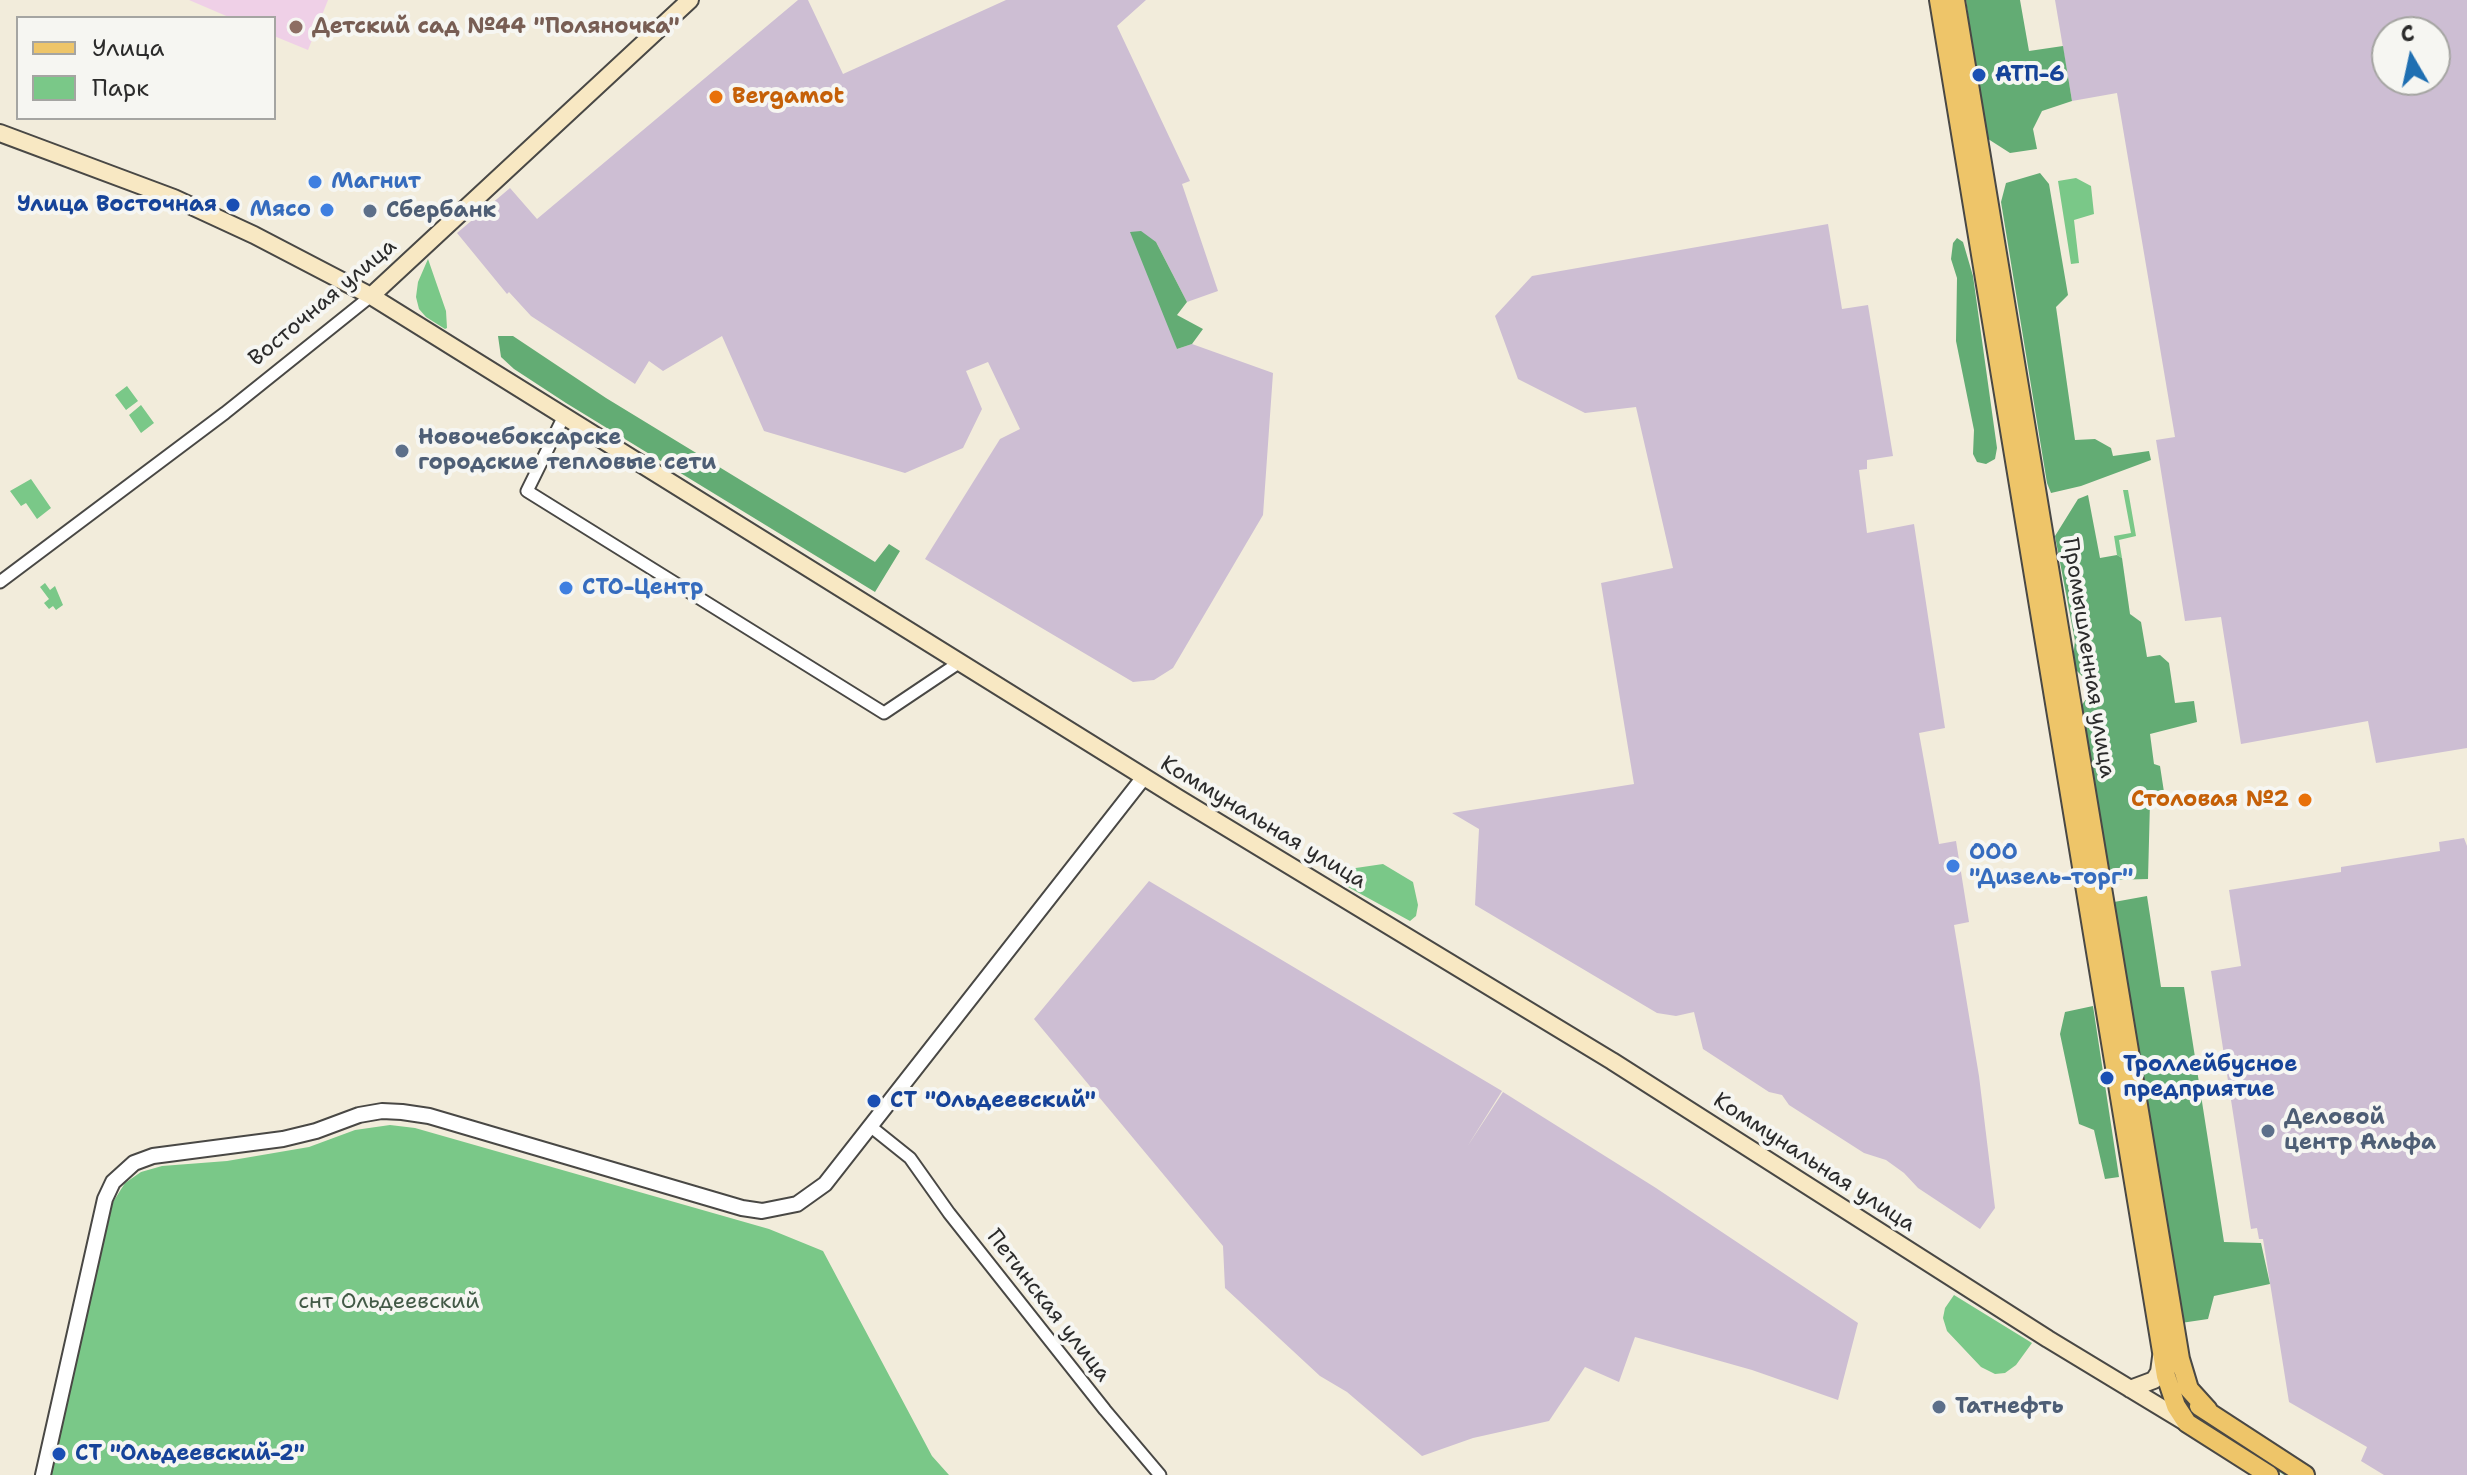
<!DOCTYPE html>
<meta charset="utf-8">
<style>
body{margin:0}
#map{position:relative;width:2467px;height:1475px;overflow:hidden;background:#f2ecdb;font-family:"Shantell Sans",sans-serif}
canvas{display:block}
.legend{position:absolute;left:16px;top:16px;width:260px;height:104px;box-sizing:border-box;background:#f6f6f2;border:2px solid #a5a5a2;margin:0;padding:10px 14px;list-style:none;font-size:24px;color:#2b2b2b}
.legend li{display:flex;align-items:center;gap:16px;height:40px}
.legend b{width:40px;border:2px solid #a5a5a2}
.north{position:absolute;left:2371px;top:16px;width:80px;height:80px;box-sizing:border-box;background:#f6f6f2;border:2px solid #a5a5a2;border-radius:50%;rotate:351deg;font-size:22px;font-weight:700;line-height:32px;text-align:center;color:#2b2b2b}
.north::after{content:'';display:block;margin:auto;width:28px;height:36px;background:#1f6fb2;clip-path:polygon(50% 0,100% 100%,50% 72%,0 100%)}
</style>
<div id="map">
<canvas width="2467" height="1475"></canvas>
<ul class="legend">
<li><b style="height:10px;background:#eec569"></b>Улица</li>
<li><b style="height:22px;background:#7ac888"></b>Парк</li>
</ul>
<div class="north">С</div>
</div>
<script>
const context = document.querySelector('canvas').getContext('2d');
context.lineJoin = 'round';
function paint(path, color) { context.fillStyle = color; context.fill(path, 'evenodd'); }
const shape = rows => new Path2D(rows.map(r => 'M' + r).join(''));
function trace(path, color, width, dash) { context.strokeStyle = color; context.lineWidth = width; context.lineCap = dash ? 'butt' : 'round'; context.setLineDash(dash || []); context.stroke(path); }
function write(font, color, halo, rows, align = 'center') {
  context.font = font + ' "Shantell Sans",sans-serif'; context.lineWidth = 8; context.setLineDash([]); context.textBaseline = 'middle'; context.strokeStyle = halo; context.fillStyle = color; for (const [text, x, y, turn = 0] of rows) {
    context.save(); context.translate(x, y); context.rotate((+turn || 0) * Math.PI / 180); context.textAlign = isNaN(turn) ? turn : align; if (halo) context.strokeText(text, 0, 0); context.fillText(text, 0, 0); context.restore();
  }
}
const built = shape([
 [189,0,328,0,308,50,274,36,274,18,231,18]
]);
const industrial = shape([
 [798,0,808,0,843,74,1006,0,1146,0,1117,26,1190,181,1182,184,1218,291,1187,302,1156,242,1177,349,1192,344,1273,373,1263,515,1173,668,1154,680,1133,682,925,559,1000,439,1020,429,988,362,966,371,982,409,963,448,905,473,764,431,722,336,663,371,649,361,635,384,531,316,509,292,507,294,457,233,510,188,537,219],
 [2055,0,2467,0,2467,748,2376,763,2368,721,2241,744,2221,617,2185,621,2156,440,2175,437,2117,93,2072,101],
 [2387,32,2435,32,2435,80,2387,80],
 [1828,224,1842,309,1868,305,1893,456,1867,460,1867,469,1859,470,1867,533,1914,524,1945,728,1919,733,1939,844,1956,841,1969,922,1954,925,1979,1076,1995,1208,1980,1229,1918,1188,1904,1173,1886,1160,1864,1153,1789,1105,1782,1095,1769,1092,1703,1049,1694,1012,1676,1016,1657,1013,1475,905,1479,829,1452,813,1634,784,1601,583,1673,568,1636,407,1585,413,1518,379,1495,316,1532,276],
 [2464,838,2467,846,2467,1475,2384,1475,2361,1461,2367,1447,2289,1402,2263,1239,2259,1239,2257,1228,2251,1229,2211,971,2241,966,2229,890,2341,872,2341,867,2440,851,2439,842],
 [1149,881,1502,1091,1467,1147,1503,1092,1656,1188,1858,1323,1838,1400,1752,1370,1635,1337,1619,1382,1585,1367,1549,1421,1473,1438,1422,1456,1347,1392,1320,1376,1225,1288,1223,1246,1034,1019]
]);
const green = shape([
 [2076,178,2091,186,2094,214,2074,220,2079,263,2071,264,2058,181],
 [428,259,446,311,447,328,445,329,426,317,419,309,416,297,418,282],
 [127,386,138,401,126,410,115,395],
 [141,405,154,423,141,433,129,415],
 [31,479,51,508,37,519,26,503,21,506,10,491],
 [2123,490,2128,490,2136,536,2119,540,2122,558,2117,555,2114,536,2131,533],
 [45,583,50,590,55,586,63,605,56,610,53,606,49,609,44,603,49,599,40,587],
 [1383,864,1413,882,1418,905,1416,916,1410,921,1348,887,1345,879,1349,869],
 [390,1125,415,1128,769,1229,823,1251,932,1456,949,1475,51,1475,113,1202,125,1183,141,1172,162,1166,227,1161,309,1147,355,1130],
 [1954,1295,2032,1343,2016,1365,2005,1373,1995,1374,1981,1367,1947,1331,1943,1318,1945,1308],
 [2194,1410,2295,1475,2284,1475,2191,1415]
]);
const forest = shape([
 [1966,0,2020,0,2029,51,2063,46,2072,101,2042,111,2033,129,2037,149,2010,153,1985,137],
 [2040,173,2049,184,2068,295,2056,307,2075,440,2095,439,2111,448,2113,456,2149,451,2151,460,2081,486,2051,493,2047,483,2001,202,2006,183],
 [1141,231,1156,242,1187,302,1177,315,1203,329,1192,344,1177,349,1130,232],
 [1957,238,1963,242,1973,276,1997,448,1995,459,1986,464,1977,462,1973,454,1974,430,1956,341,1957,278,1951,259,1953,243],
 [498,336,513,336,606,398,875,562,889,544,900,551,875,592,566,403,514,369,501,357],
 [2088,495,2100,558,2117,555,2122,558,2130,614,2141,622,2147,657,2160,655,2169,663,2175,703,2194,701,2197,722,2150,734,2154,764,2160,766,2164,792,2150,802,2148,879,2111,880,2081,706,2087,698,2085,679,2076,670,2073,657,2075,641,2055,536,2078,499],
 [2147,896,2161,987,2184,987,2224,1242,2261,1243,2270,1284,2214,1296,2208,1319,2181,1323,2114,902],
 [2093,1006,2119,1177,2105,1179,2094,1130,2079,1124,2060,1034,2065,1012]
]);
const minor = shape([
 [564,416,527,491,884,713,960,662],
 [0,582,225,413,371,296],
 [870,1126,910,1158,949,1213,1105,1410,1160,1475]
]);
const tertiary = shape([
 [43,1475,105,1199,113,1182,134,1163,153,1156,283,1139,316,1131,359,1115,382,1111,402,1112,429,1116,742,1208,762,1211,797,1204,825,1184,1144,777]
]);
const secondary = shape([
 [0,133,174,198,254,235,371,296,1178,798,1612,1061,2048,1339,2185,1422],
 [371,296,690,0],
 [2130,1389,2154,1380,2159,1372,2161,1357]
]);
const primary = shape([
 [1939,0,2166,1376,2176,1406,2187,1423,2269,1475],
 [1955,0,2180,1359,2189,1389,2208,1410],
 [2199,1406,2305,1475]
]);
const markers = [
 [296,27,8,"#8d6e63"],
 [1979,75,8,"#1a4fb4"],
 [716,97,8,"#e8710a"],
 [315,182,8,"#3f7fe0"],
 [233,205,8,"#1a4fb4"],
 [327,210,8,"#3f7fe0"],
 [370,211,8,"#5c6f8a"],
 [402,451,8,"#5c6f8a"],
 [566,588,8,"#3f7fe0"],
 [2305,800,8,"#e8710a"],
 [1953,866,8,"#3f7fe0"],
 [2107,1078,8,"#1a4fb4"],
 [874,1101,8,"#1a4fb4"],
 [2268,1131,8,"#5c6f8a"],
 [1939,1407,8,"#5c6f8a"],
 [59,1454,8,"#1a4fb4"]
];
const educationNames = [
 ["Детский сад №44 \"Поляночка\"",312,27]
];
const transitNames = [
 ["АТП-6",1995,75],
 ["Улица Восточная",217,205,"right"],
 ["Троллейбусное",2123,1065],
 ["предприятие",2123,1090],
 ["СТ \"Ольдеевский\"",890,1101],
 ["СТ \"Ольдеевский-2\"",75,1454]
];
const foodNames = [
 ["Bergamot",732,97],
 ["Столовая №2",2289,800,"right"]
];
const shopNames = [
 ["Магнит",331,182],
 ["Мясо",311,210,"right"],
 ["СТО-Центр",582,588],
 ["ООО",1969,853],
 ["\"Дизель-торг\"",1969,878]
];
const serviceNames = [
 ["Сбербанк",386,211],
 ["Новочебоксарске",418,438],
 ["городские тепловые сети",418,463],
 ["Деловой",2284,1118],
 ["центр Альфа",2284,1143],
 ["Татнефть",1955,1407]
];
const streetNames = [
 ["Восточная улица",323,303,-40],
 ["Промышленная улица",2088,658,81],
 ["Коммунальная улица",1263,823,31],
 ["Коммунальная улица",1814,1163,33],
 ["Петинская улица",1048,1306,52]
];
const parkNames = [
 ["снт Ольдеевский",389,1302]
];
paint(built, '#efd0e7');
paint(industrial, '#cdbed3');
paint(green, '#7ac888');
paint(forest, '#63ac74');
trace(minor, '#494845', 15);
trace(tertiary, '#494845', 18);
trace(secondary, '#494845', 20);
trace(primary, '#494845', 22);
trace(minor, '#fff', 11);
trace(tertiary, '#fff', 14);
trace(secondary, '#f8e8c3', 16);
trace(primary, '#eec569', 18);
for (const [x, y, r, color] of markers) { const dot = new Path2D(); dot.arc(x, y, r, 0, 2 * Math.PI); context.fillStyle = color; context.fill(dot); trace(dot, '#f6f6f2', 3); }
write('bold 22px', '#785e54', '#f6f6f2', educationNames, 'left');
write('bold 22px', '#164399', '#f6f6f2', transitNames, 'left');
write('bold 22px', '#c56008', '#f6f6f2', foodNames, 'left');
write('bold 22px', '#366cbe', '#f6f6f2', shopNames, 'left');
write('bold 22px', '#4e5e75', '#f6f6f2', serviceNames, 'left');
write('22px', '#2b2b2b', '#f6f6f2', streetNames);
write('22px', '#435a47', '#f6f6f2', parkNames);
</script>
